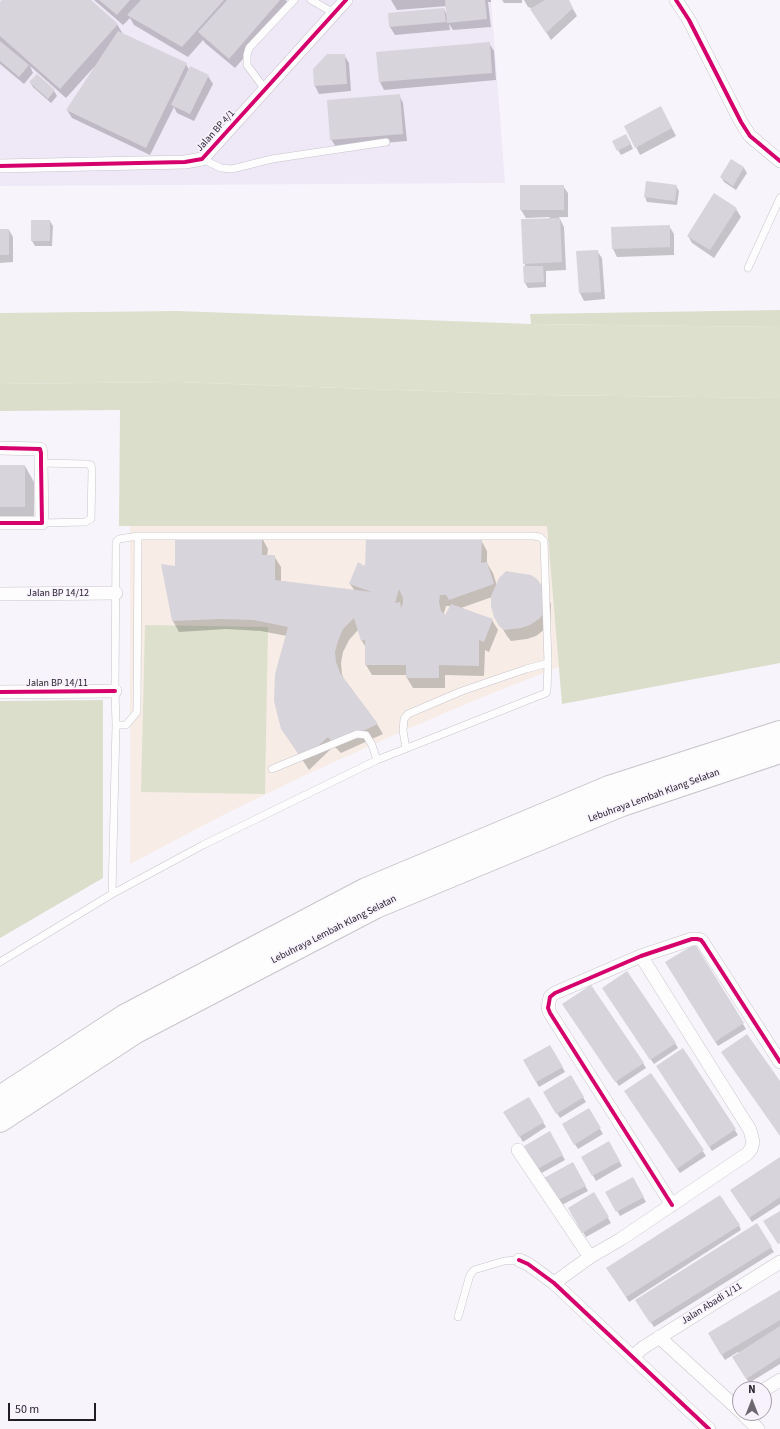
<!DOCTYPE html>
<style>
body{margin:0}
#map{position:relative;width:780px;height:1429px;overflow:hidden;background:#f8f4fb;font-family:"Source Sans 3",sans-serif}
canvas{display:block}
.north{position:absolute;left:732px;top:1381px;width:40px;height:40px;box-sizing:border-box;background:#f8f1fe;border:1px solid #a29ca7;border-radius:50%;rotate:0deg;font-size:11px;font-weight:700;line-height:16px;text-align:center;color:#221d25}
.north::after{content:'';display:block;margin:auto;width:14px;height:18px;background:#6d6870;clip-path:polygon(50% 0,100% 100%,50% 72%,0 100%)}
.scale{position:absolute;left:8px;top:1403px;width:88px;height:18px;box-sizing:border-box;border:2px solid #221d25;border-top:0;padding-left:5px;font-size:12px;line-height:14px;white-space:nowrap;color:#221d25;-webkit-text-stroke:3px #f8f1fe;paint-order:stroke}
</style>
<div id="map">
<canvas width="780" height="1429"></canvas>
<div class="north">N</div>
<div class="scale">50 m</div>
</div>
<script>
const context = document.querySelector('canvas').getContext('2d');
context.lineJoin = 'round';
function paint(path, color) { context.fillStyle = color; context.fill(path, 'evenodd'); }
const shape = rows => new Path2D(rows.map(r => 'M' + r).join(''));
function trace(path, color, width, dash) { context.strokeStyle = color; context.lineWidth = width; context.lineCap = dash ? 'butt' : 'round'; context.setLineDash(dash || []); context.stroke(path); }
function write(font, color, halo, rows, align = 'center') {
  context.font = font + ' "Source Sans 3",sans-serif'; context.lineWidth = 3; context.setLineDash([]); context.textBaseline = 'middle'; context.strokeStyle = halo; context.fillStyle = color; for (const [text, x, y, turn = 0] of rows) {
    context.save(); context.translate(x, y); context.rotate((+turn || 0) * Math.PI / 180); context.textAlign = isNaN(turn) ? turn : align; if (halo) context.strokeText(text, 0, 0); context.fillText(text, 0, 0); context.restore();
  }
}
const industrial = shape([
 [0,0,491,0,505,183,0,186]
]);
const education = shape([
 [130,526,547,526,559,667,480,698,403,731,312,772,229,812,130,864]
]);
const green = shape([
 [178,311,531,324,780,327,780,398,536,395,177,382,0,384,0,313],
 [145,625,268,627,265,794,141,792]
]);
const forest = shape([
 [780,310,780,327,531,324,530,314],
 [177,382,536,395,780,398,780,663,562,704,547,526,119,526,120,410,0,411,0,384],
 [103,700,103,878,0,938,0,701]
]);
const shadow = shape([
 [3,0,89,0,117,24,123,34,186,64,189,70,208,76,213,84,194,121,177,113,174,107,150,155,72,118,67,110,95,68,94,67,66,98,30,66,33,73,24,84,0,64,0,4],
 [94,0,286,0,289,6,235,68,205,43,203,40,188,57,134,25,130,18,123,25],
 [391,0,491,0,491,2,488,2,491,27,453,30,449,24,450,30,395,35,390,27,389,14,444,9,447,15,447,6,397,10],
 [502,0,522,0,522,3,504,3],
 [524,0,568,0,577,16,551,40,531,8,528,7],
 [489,43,494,51,496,80,384,90,380,82],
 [344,55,349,63,351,91,319,94,315,86],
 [37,75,54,91,57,96,51,103,33,87,30,82],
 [399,95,403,103,407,141,336,147,331,139],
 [665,115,676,136,640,155,636,147],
 [629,140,633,149,621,155,618,150],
 [731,161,744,168,747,173,736,190,724,182,721,177],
 [563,186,568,193,568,217,559,217,564,227,566,270,546,271,546,287,528,288,525,283,526,267,524,263,550,217,526,218,521,210],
 [676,186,679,191,677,205,647,202,645,197],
 [714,195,736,209,741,217,714,258,692,243,688,236],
 [50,221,53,226,52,246,35,246,32,241],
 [669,226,674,234,674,255,617,257,613,249,612,228],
 [0,230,9,230,13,237,13,262,0,263],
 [597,251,602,258,605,299,584,301,580,293],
 [0,466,25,466,34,482,34,522,0,522],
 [262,538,268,549,267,556,274,556,281,567,281,582,355,591,350,584,366,567,481,540,487,551,487,563,493,573,497,586,541,586,551,604,550,623,545,629,536,636,527,639,511,641,507,636,495,616,492,597,461,608,492,620,498,630,489,652,485,650,484,676,445,675,445,688,413,688,407,678,407,675,372,675,366,665,366,648,362,641,358,630,349,640,343,652,341,663,342,674,344,679,377,724,383,734,341,753,334,746,309,770,282,729,287,636,261,631,226,629,179,632,173,621,162,565,176,567],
 [446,606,451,606,445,617,444,613],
 [695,945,746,1029,718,1046,666,963],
 [606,993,675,1043,678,1048,654,1064],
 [567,1009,643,1063,646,1068,619,1086],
 [550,1046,565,1072,539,1087,524,1061],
 [683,1049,738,1135,712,1151,660,1071],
 [651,1074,706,1156,680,1173,628,1096],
 [570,1076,586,1102,560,1118,544,1092],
 [528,1098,546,1127,523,1142,505,1112],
 [588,1109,603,1134,578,1149,563,1125],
 [550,1133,565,1160,540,1174,525,1146],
 [609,1143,622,1166,596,1181,583,1157],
 [780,1158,780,1204,752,1222,734,1195],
 [573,1164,588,1191,560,1206,545,1179],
 [633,1179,646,1202,620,1216,607,1193],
 [594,1194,611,1223,586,1237,569,1208],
 [739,1225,741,1230,629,1302,611,1273],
 [756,1225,774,1252,654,1327,639,1305],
 [780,1291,780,1364,749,1383,733,1357,739,1353,738,1352,725,1360,709,1334]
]);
const building = shape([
 [2,0,91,0,118,24,60,89,0,36,0,2],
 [99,0,130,0,117,15],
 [141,0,224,0,182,47,127,15],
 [227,0,280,0,229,59,198,32],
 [445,0,485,0,487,19,447,23],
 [545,0,569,0,573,8,546,33,530,9],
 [444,8,446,22,389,27,388,13],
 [118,31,187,63,146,148,66,110],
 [0,41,29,65,19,77,0,61],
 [490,42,492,73,379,82,376,52],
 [327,54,345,54,347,84,314,86,313,69],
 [190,66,209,75,190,114,171,105],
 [37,74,55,90,48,99,29,82],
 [400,94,403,134,330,140,327,100],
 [661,106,672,128,635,148,624,126],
 [626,134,631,144,617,151,612,141],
 [731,159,744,167,733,186,720,177],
 [646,181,677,185,675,201,644,197],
 [520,185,564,185,564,210,520,210],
 [714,193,737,208,710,250,687,236],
 [560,218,562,262,523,264,521,219],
 [31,220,50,220,50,241,31,241],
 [670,225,670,247,612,249,611,227],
 [0,229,9,229,9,255,0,255],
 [598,250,601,292,579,293,576,251],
 [523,266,543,266,544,282,524,283],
 [0,465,25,465,25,507,0,507],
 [175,537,262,537,262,555,275,555,275,580,372,592,349,584,358,562,365,566,366,539,482,539,481,563,487,562,494,584,449,600,446,595,440,595,439,602,441,611,445,615,451,604,493,619,484,642,479,640,479,666,439,665,439,678,406,678,406,665,365,665,365,640,361,641,354,618,343,629,338,641,335,652,336,662,340,673,378,724,334,744,328,737,303,760,281,729,274,701,275,674,288,627,254,620,220,619,172,621,161,564,175,566],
 [399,589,403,598,403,603,401,608,400,602,395,603],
 [506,571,531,575,537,579,542,586,545,612,539,619,530,625,521,628,504,630,499,626,494,617,491,606,491,596,499,578],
 [695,944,744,1023,715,1042,665,962],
 [627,971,676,1043,650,1060,602,988],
 [591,985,644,1063,615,1082,562,1004],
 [747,1034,780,1081,780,1136,721,1052],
 [550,1045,563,1067,536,1082,523,1060],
 [683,1048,736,1129,709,1147,656,1066],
 [651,1073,704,1150,677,1169,624,1091],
 [571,1075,584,1097,556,1114,543,1092],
 [529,1097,544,1122,519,1137,503,1112],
 [589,1108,601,1128,574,1145,562,1124],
 [550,1131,563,1155,537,1169,524,1146],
 [609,1141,620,1161,592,1176,581,1157],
 [780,1157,780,1197,749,1218,730,1190],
 [573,1162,586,1186,556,1201,544,1178],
 [633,1177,644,1197,616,1212,605,1192],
 [594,1192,609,1217,582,1233,568,1208],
 [720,1195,740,1225,626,1297,606,1268],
 [780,1211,780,1243,778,1244,763,1221],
 [757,1223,772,1247,650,1323,635,1300],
 [780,1290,780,1320,721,1355,708,1333],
 [780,1326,780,1357,746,1379,732,1357]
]);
const lane = shape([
 [311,0,334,13],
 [264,88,247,65,247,55,249,48,294,0],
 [202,159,221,168,232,169,272,159,386,142],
 [748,268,780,198],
 [41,463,87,464,91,465,92,470,91,519,85,522,42,523],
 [406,748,403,731,404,719,408,714,462,691,526,669,548,663],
 [272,769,357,734,366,735,372,745,377,760],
 [112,894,116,725,115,691,116,542,119,539,138,536],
 [0,962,112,894,203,845,377,760,546,693,547,691,548,663,544,541,540,537,533,536,138,536,137,712,126,725,116,725],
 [458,1317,470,1275,474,1270,504,1261,519,1260]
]);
const street = shape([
 [676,0,689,20,741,122,750,136,780,161],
 [0,166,185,162,202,159,346,0],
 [0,448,40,449,41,453,41,463,42,523,0,523],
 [0,594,116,593],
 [0,692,115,691],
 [518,1150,590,1257],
 [672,1205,550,1013,548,1008,550,997,555,993,641,956,692,939,697,939,701,940,704,944,780,1062],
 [519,1260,528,1264,554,1283,709,1429],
 [554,1283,590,1257,621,1239,747,1154,751,1149,753,1142,750,1130,641,956],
 [659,1337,740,1411],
 [632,1357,644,1347,780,1262],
 [764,1390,780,1380],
 [742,1413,758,1429]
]);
const highway = shape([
 [0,1097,124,1016,366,889,609,787,780,732],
 [0,1121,136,1032,376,907,622,805,780,752]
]);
const cycleway = shape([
 [676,0,689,20,741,122,750,136,780,161],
 [0,166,185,162,202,159,346,0],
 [0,448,40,449,41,453,41,463,42,523,0,523],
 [0,692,115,691],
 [672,1205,550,1013,548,1008,550,997,555,993,641,956,692,939,697,939,701,940,704,944,780,1062],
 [519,1260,528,1264,554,1283,709,1429]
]);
const streetNames = [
 ["Jalan BP 4/1",216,131,-48],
 ["Jalan BP 14/12",58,594],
 ["Jalan BP 14/11",57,684],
 ["Lebuhraya Lembah Klang Selatan",654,796,-20],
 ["Lebuhraya Lembah Klang Selatan",334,930,-27],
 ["Jalan Abadi 1/11",712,1304,-32]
];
paint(industrial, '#efe8f7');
paint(education, '#f7ede6');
paint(green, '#dde0cd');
paint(forest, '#dbdecb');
paint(shadow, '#0003');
paint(building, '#d8d4db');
trace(lane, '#c8c4cb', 8);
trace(street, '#c8c4cb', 14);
trace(highway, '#c8c4cb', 24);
trace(lane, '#fefdfe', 7);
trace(street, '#fefdfe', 13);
trace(highway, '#fefdfe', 22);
trace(cycleway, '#d6006c', 4);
write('10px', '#221d25', '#f8f1fe', streetNames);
</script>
